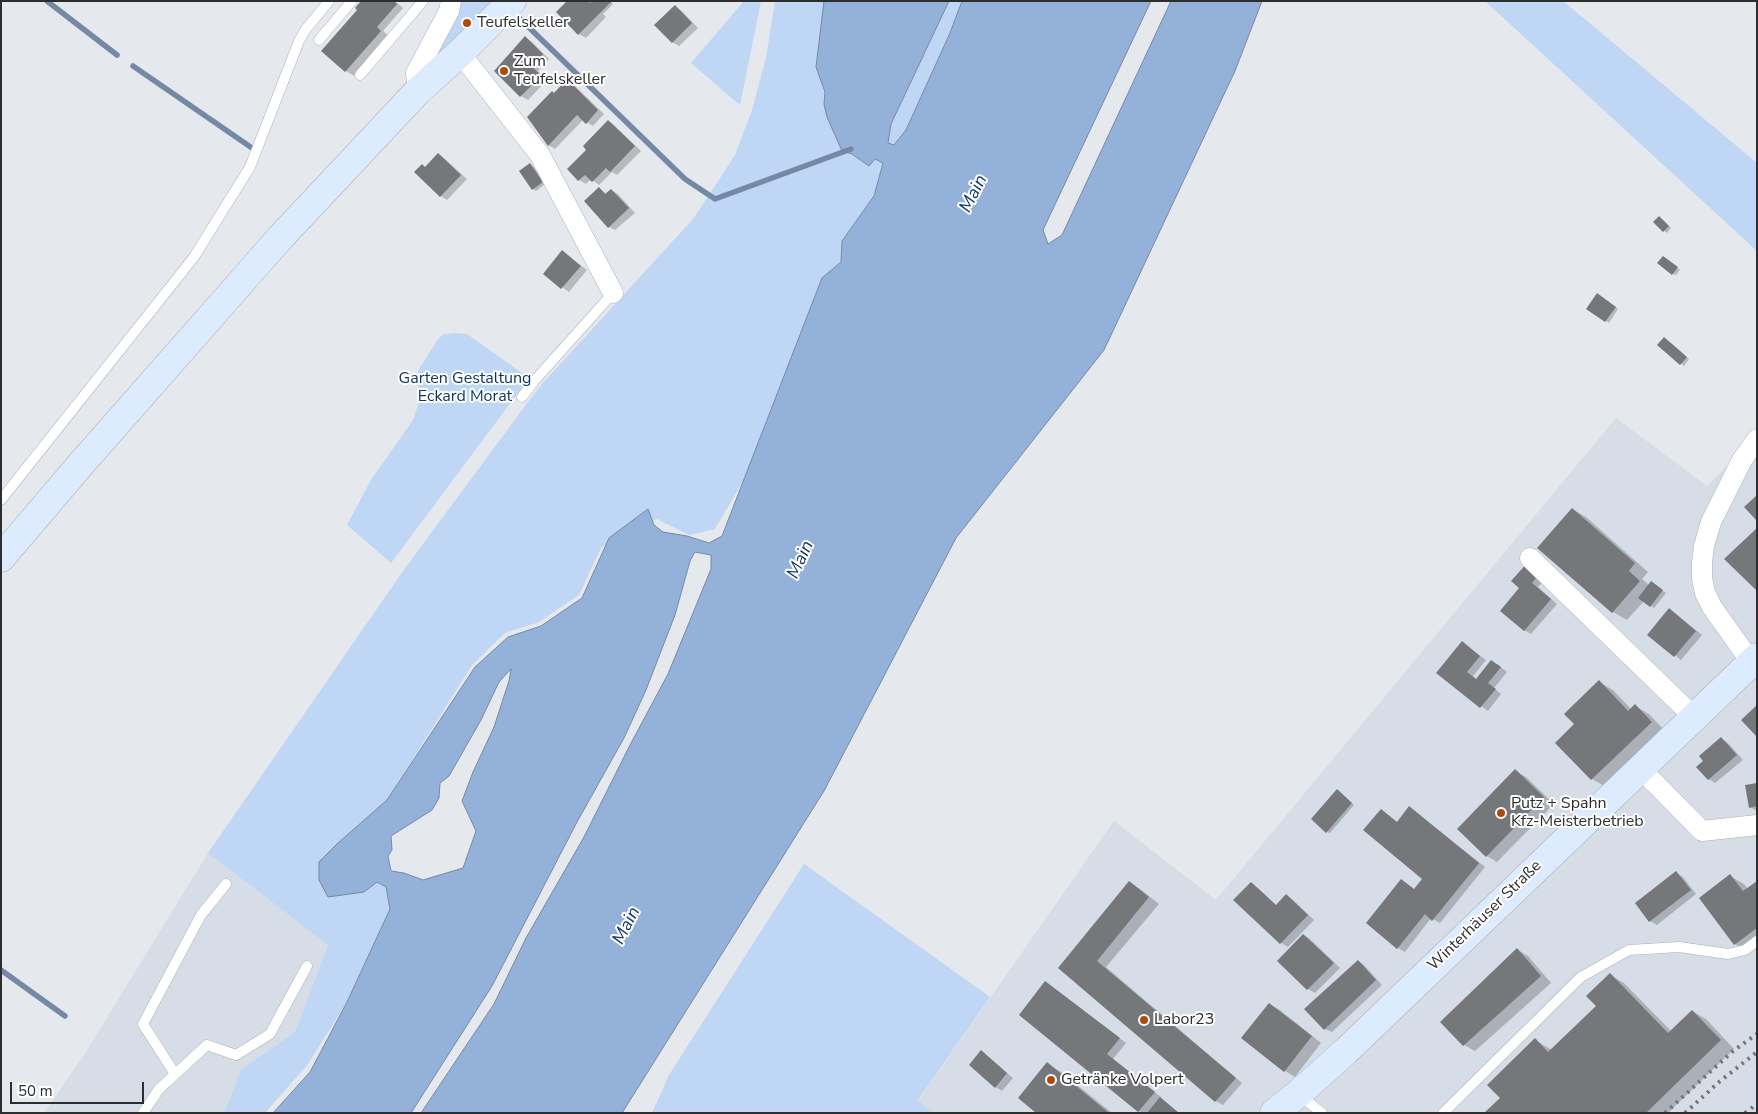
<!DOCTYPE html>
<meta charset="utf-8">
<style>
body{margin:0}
#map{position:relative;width:1758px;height:1114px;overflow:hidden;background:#e5e8ec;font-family:"Nunito Sans",sans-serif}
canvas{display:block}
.frame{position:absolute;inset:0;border:2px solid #2c2d2e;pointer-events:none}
.scale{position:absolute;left:10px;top:1082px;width:134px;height:22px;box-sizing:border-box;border:2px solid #2c2d2e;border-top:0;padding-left:6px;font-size:15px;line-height:18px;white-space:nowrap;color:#2c2d2e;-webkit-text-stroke:4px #fff;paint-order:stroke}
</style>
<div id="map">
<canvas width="1758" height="1114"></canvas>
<div class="frame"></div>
<div class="scale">50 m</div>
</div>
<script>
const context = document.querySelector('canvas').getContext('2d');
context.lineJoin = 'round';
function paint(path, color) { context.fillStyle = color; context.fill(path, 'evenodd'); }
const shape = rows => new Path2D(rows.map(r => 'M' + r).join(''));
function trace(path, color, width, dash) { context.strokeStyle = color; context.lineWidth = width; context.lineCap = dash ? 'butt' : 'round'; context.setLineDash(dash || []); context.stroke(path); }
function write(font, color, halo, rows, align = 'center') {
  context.font = font + ' "Nunito Sans",sans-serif'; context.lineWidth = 4; context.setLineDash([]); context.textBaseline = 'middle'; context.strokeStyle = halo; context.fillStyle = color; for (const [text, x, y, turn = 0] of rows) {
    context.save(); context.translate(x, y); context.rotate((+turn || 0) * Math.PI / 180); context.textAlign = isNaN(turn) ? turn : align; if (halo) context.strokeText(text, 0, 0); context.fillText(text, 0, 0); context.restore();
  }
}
const built = shape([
 [1616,418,1707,486,1757,435,1757,1113,932,1113,918,1101,1114,821,1216,900],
 [208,853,328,945,295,1032,241,1070,224,1113,44,1113,86,1052]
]);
const green = shape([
 [454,1,503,1,438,66,431,50],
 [744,1,761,1,740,105,691,63],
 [775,1,825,1,816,67,825,92,824,104,843,150,852,154,868,165,875,159,883,163,874,196,842,241,841,262,822,278,746,476,715,529,689,535,657,519,619,532,601,548,579,595,539,622,505,633,472,665,387,800,338,843,319,862,364,892,377,882,386,887,390,909,347,1002,308,1064,265,1113,224,1113,241,1070,295,1032,328,945,208,853,403,571,528,402,542,384,693,219,709,195,735,155,752,110,766,58],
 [949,1,962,1,954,24,906,130,894,145,888,144,891,124],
 [1485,1,1563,1,1757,163,1757,251],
 [455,333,467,334,529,378,391,563,347,525,371,480,413,420,419,402,418,371,438,339,444,334],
 [804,864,990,997,918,1100,932,1113,652,1113,669,1075]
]);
const water = shape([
 [824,1,949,1,891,124,888,143,894,145,906,130,950,33,962,1,1151,1,1043,230,1048,244,1062,235,1171,1,1262,1,1235,71,1104,350,956,538,824,791,622,1113,421,1113,494,1004,526,938,584,837,630,745,668,674,711,569,711,555,695,552,690,561,675,615,646,690,624,738,577,822,492,986,411,1113,273,1113,310,1072,347,1002,390,909,386,887,377,882,364,892,328,897,319,880,319,862,338,843,387,800,475,667,508,637,541,626,582,598,609,538,648,509,654,525,663,532,687,536,709,543,722,536,822,278,841,262,842,241,874,196,883,163,875,159,869,166,852,154,842,151,827,117,824,104,825,92,816,67,824,1],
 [511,669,509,681,494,727,473,772,462,801,476,831,463,868,423,880,404,873,391,871,388,856,392,850,391,836,432,810,439,798,440,783,449,776,481,720,499,682,511,669]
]);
const shadow = shape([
 [363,1,395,1,403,8,383,31,391,38,356,77,346,71,358,12],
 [569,1,590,1,592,3,611,1,613,4,603,14,606,17,586,38,579,34],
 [675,7,682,11,698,28,679,46,672,42],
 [525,38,532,42,549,59,538,71,547,80,528,100,521,96],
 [567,81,574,85,604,114,593,126,583,120,555,149,548,145,555,94],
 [608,121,614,125,641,151,617,175,612,172,599,185,591,179,586,184,579,180,588,150],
 [439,155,445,159,467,179,447,200,441,196,427,168],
 [530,164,533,166,545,184,536,191,533,189],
 [600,189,607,194,611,190,618,194,635,213,615,230,609,227],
 [1662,219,1671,228,1667,233,1654,222],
 [562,252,587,270,569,292,544,274],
 [1666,259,1680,270,1676,275,1673,274],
 [1600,296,1618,309,1609,323,1588,308],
 [1667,340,1689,359,1684,366,1659,345],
 [1572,509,1586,517,1648,572,1642,579,1649,585,1654,584,1666,593,1654,608,1644,601,1627,620,1613,612,1539,547],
 [1528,564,1546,578,1538,587,1557,604,1531,634,1524,630,1521,588],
 [1676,614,1702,635,1681,660,1648,635],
 [1462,643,1486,660,1473,676,1477,680,1498,665,1507,672,1494,688,1501,694,1488,711,1438,673],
 [1599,682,1613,690,1631,709,1635,706,1649,714,1665,731,1606,787,1592,779,1575,724],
 [1722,739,1728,743,1743,760,1715,783,1709,779,1698,767,1705,761],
 [1516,771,1526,777,1554,804,1497,862,1487,856],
 [1757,784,1757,811,1750,807],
 [1340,792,1354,805,1330,833,1327,832],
 [1410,808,1485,867,1440,923,1431,918,1405,952,1398,948,1402,881,1415,890,1424,879,1397,823],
 [1676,873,1683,877,1696,894,1657,925,1650,921],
 [1730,876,1744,884,1748,889,1757,882,1757,946,1749,952,1735,944],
 [1130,883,1140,889,1159,904,1106,967,1242,1083,1223,1105,1216,1101,1059,968],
 [1251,884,1258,888,1277,906,1286,896,1293,900,1314,920,1288,947,1281,943,1235,900],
 [1304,935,1310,939,1340,968,1315,993,1308,989,1279,961],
 [1518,950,1528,956,1551,983,1475,1051,1464,1045,1442,1022],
 [1358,961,1364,965,1382,985,1332,1032,1325,1029],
 [1610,975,1624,983,1671,1031,1692,1011,1706,1019,1734,1049,1668,1113,1486,1113,1502,1098,1535,1040,1552,1050,1598,1006],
 [1269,1004,1280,1010,1321,1043,1295,1077,1285,1071],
 [1093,1019,1126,1043,1113,1059,1161,1097,1160,1098,1179,1113,1141,1113,1058,1044],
 [982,1052,1013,1078,1002,1091,996,1087],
 [1047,1064,1061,1072,1112,1113,1038,1113]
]);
const stream = shape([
 [47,1,117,55],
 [511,10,685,179,715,199,851,149],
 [133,66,252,148],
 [1,970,65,1016]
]);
const building = shape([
 [361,1,394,1,397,4,377,27,381,31,345,72,321,51,357,10,355,8],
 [567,1,588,1,590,3,592,1,612,1,578,35,556,12],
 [675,5,692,23,672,43,654,25],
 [525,36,543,54,532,66,541,76,520,97,494,71],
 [567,79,598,110,586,124,577,115,548,146,527,117,552,91,554,93],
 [608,120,635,146,610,172,606,168,592,182,585,175,578,181,567,169,586,150,583,146],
 [438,153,461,175,440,197,414,172,422,164,425,167],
 [530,163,543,182,532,190,519,171],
 [599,187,605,194,611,189,629,208,608,228,584,201],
 [1659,216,1669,226,1663,232,1653,222],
 [562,250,581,266,561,289,543,274],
 [1663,256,1678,267,1672,275,1657,263],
 [1597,293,1616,307,1605,322,1586,309],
 [1664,337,1687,357,1680,365,1657,345],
 [1757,495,1757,521,1744,507],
 [1572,508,1635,563,1629,571,1640,581,1612,613,1537,548],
 [1757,528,1757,591,1724,559],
 [1528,562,1540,573,1532,583,1551,599,1524,631,1500,611,1519,588,1511,581],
 [1651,581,1663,590,1650,607,1638,598],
 [1669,608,1696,631,1674,657,1647,635],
 [1462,641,1480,656,1467,672,1476,679,1491,660,1501,667,1488,683,1496,689,1480,708,1436,673],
 [1599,680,1628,711,1635,704,1652,722,1591,780,1555,743,1574,724,1564,714],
 [1757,705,1757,737,1741,720],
 [1721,737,1737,755,1708,780,1696,767,1703,761,1699,756],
 [1515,769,1544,797,1486,857,1457,829],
 [1757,783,1757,806,1749,808,1745,785],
 [1337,789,1352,803,1326,833,1311,819],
 [1409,806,1479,863,1432,921,1425,914,1397,949,1366,923,1401,879,1414,889,1422,879,1363,830,1381,809,1397,822],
 [1676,871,1691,890,1649,922,1635,903],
 [1730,874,1743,891,1757,881,1757,928,1734,945,1699,898],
 [1129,881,1149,897,1097,961,1236,1078,1215,1102,1058,968],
 [1251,882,1276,905,1286,894,1308,915,1280,944,1233,900],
 [1303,934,1334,963,1307,990,1277,961],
 [1517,948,1541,976,1463,1046,1440,1022],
 [1358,960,1376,980,1324,1030,1304,1009],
 [1610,973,1668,1033,1692,1010,1721,1040,1646,1113,1484,1113,1500,1098,1487,1085,1535,1038,1548,1052,1596,1006,1586,996],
 [1045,981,1120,1038,1107,1054,1155,1092,1138,1112,1019,1015],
 [1269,1003,1312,1036,1284,1072,1241,1038],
 [981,1050,1007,1073,995,1088,969,1065],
 [1047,1062,1109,1113,1036,1113,1018,1098],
 [1160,1097,1179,1113,1147,1113]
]);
const lane = shape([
 [319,40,352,1],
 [360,75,423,1],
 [522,397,535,380,613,293],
 [1,500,194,257,250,167,299,41,306,29,329,1],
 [175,1074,143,1024,201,915,226,884],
 [1299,1095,1322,1113],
 [143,1113,159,1089,207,1045,236,1055,270,1034,307,966],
 [1443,1113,1581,977,1629,950,1679,947,1728,954,1745,950,1757,941]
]);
const street = shape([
 [460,53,540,155,613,293],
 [418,91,416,73,449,11,451,1],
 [1530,558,1694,717],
 [1751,662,1712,607,1705,593,1702,578,1702,562,1704,546,1711,522,1742,460,1757,439],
 [1640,768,1702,831,1757,825]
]);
const secondary = shape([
 [1,558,81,464,280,238,418,91,460,53,512,1],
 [1274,1113,1298,1094,1346,1051,1757,657]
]);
const rail = shape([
 [1665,1113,1733,1051,1757,1034],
 [1685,1113,1719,1082,1757,1052],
 [1745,1113,1757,1104]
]);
const markers = [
 [467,23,5,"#ad4b0d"],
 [504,71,5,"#ad4b0d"],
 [1501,813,5,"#ad4b0d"],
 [1144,1020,5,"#ad4b0d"],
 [1051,1080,5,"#ad4b0d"]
];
const poiNames = [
 ["Teufelskeller",477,23],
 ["Zum",514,62],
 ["Teufelskeller",514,80],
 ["Putz + Spahn",1511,804],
 ["Kfz-Meisterbetrieb",1511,822],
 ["Labor23",1154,1020],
 ["Getränke Volpert",1061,1080]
];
const parkNames = [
 ["Garten Gestaltung",465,379],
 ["Eckard Morat",465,397]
];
const streetNames = [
 ["Winterhäuser Straße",1485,916,-44]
];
const waterNames = [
 ["Main",974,194,-63],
 ["Main",801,560,-65],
 ["Main",627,926,-63]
];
paint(built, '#d6dde7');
paint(green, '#bfd6f4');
paint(water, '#94b1d9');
trace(water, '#7589a6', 1);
paint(shadow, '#0003');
trace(stream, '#7589a6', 5.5);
paint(building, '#75777b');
trace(lane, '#afb1b5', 11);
trace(street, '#afb1b5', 21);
trace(secondary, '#afb1b5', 29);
trace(lane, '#fff', 10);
trace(street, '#fff', 20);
trace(secondary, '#dcebfe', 28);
trace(rail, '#747678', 4, [2.5, 5]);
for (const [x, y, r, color] of markers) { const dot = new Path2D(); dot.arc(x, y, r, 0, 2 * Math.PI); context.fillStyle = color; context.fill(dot); trace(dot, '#fff', 2); }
write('16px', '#2c2d2e', '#fff', poiNames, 'left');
write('16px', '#0d3565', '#fff', parkNames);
write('16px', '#2c2d2e', '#fff', streetNames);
write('italic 18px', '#133a6b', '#fff', waterNames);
</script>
